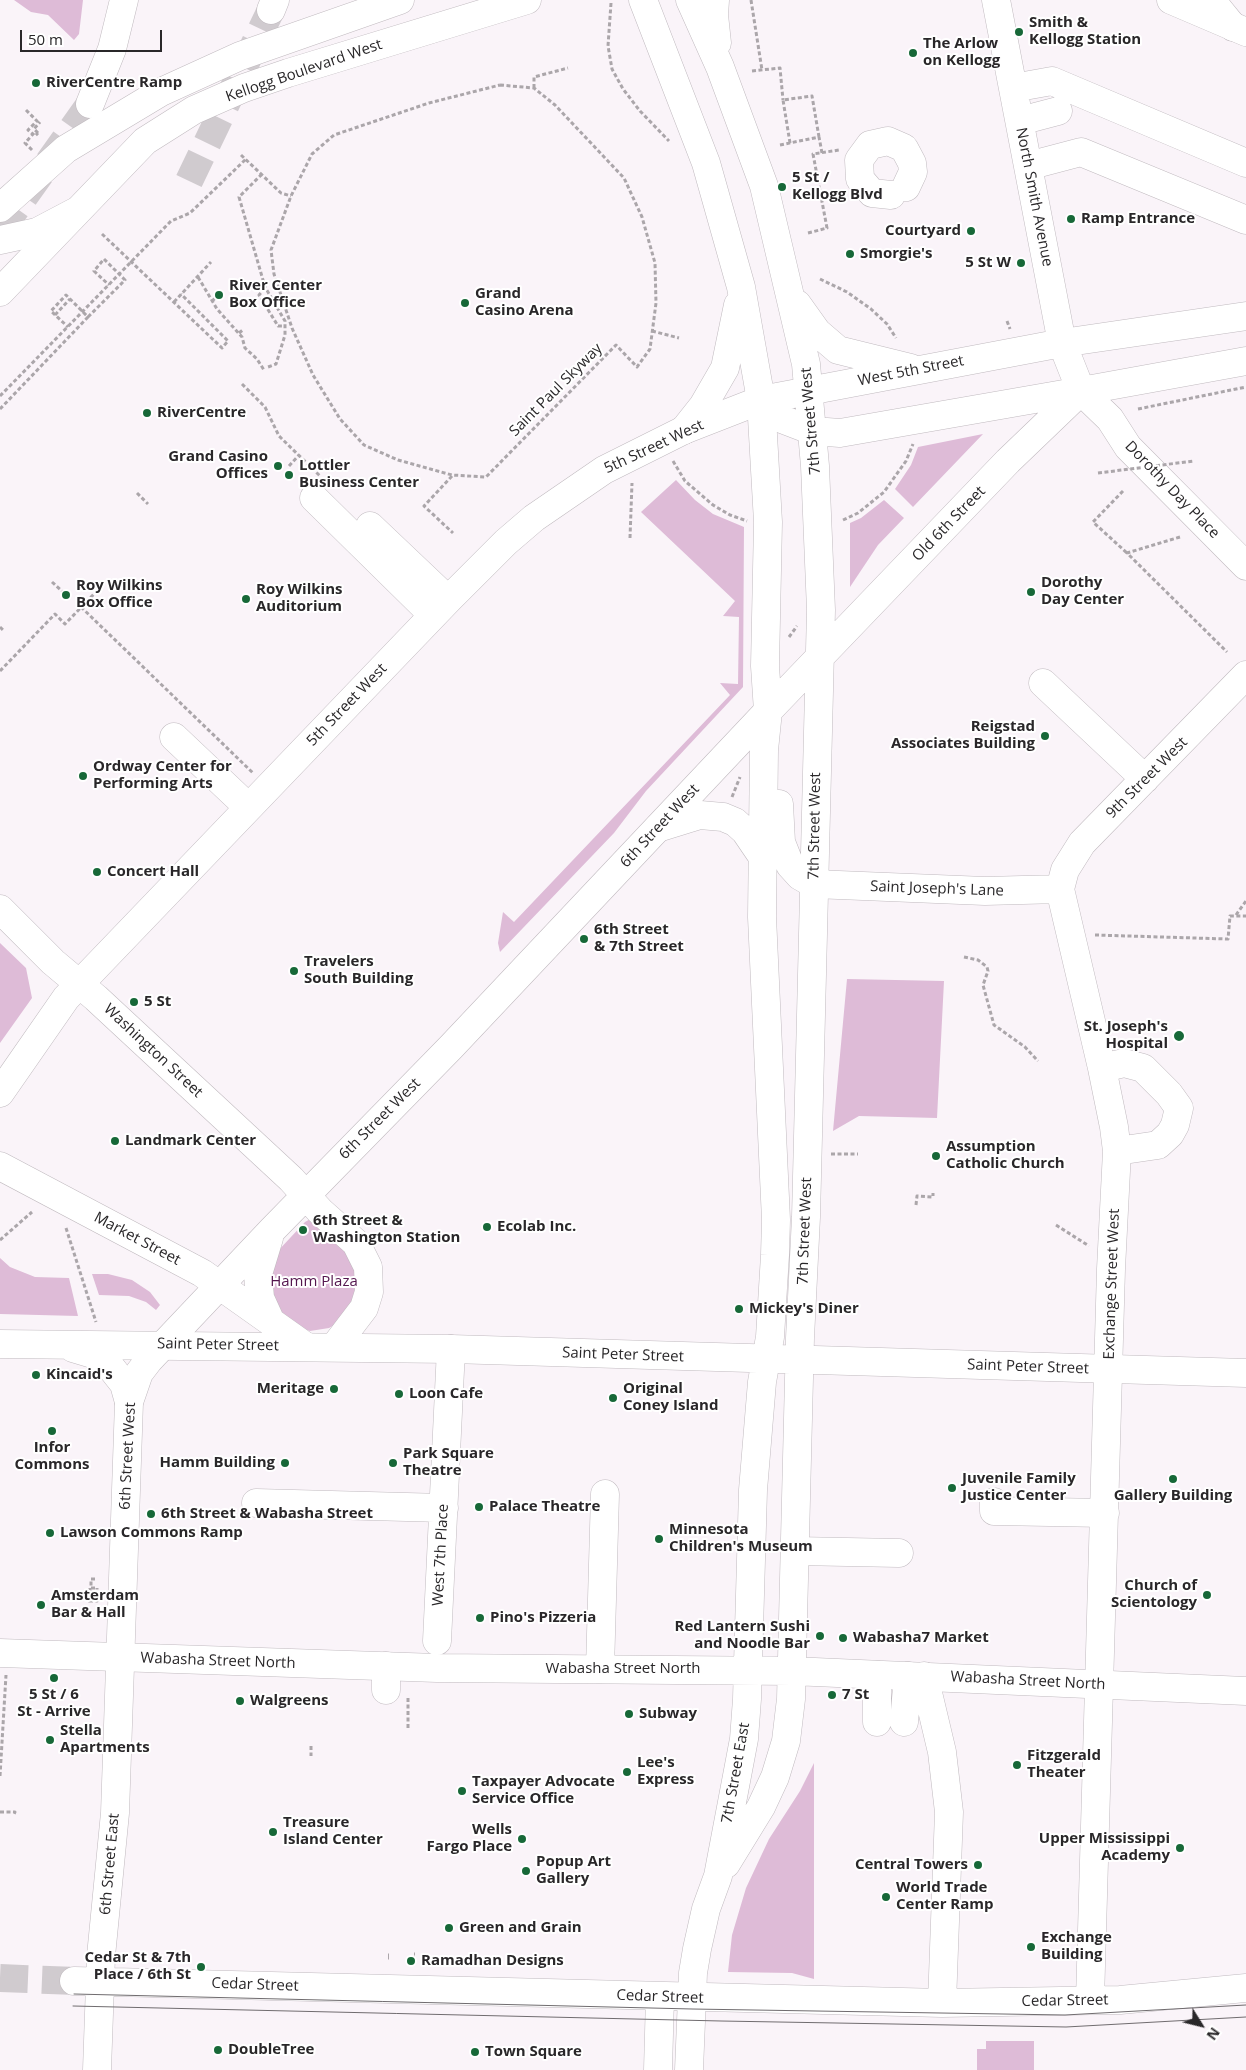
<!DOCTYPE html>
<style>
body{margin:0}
#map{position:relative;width:1246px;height:2070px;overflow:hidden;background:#faf4f9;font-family:"Open Sans",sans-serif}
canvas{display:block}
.north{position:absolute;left:1176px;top:2000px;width:50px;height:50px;-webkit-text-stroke:4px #fff;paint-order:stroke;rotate:126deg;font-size:14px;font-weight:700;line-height:20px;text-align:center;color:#292729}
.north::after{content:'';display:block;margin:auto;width:18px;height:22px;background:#292729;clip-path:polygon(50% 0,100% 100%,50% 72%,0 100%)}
.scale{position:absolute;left:20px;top:30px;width:142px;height:22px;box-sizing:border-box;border:2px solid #292729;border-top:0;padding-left:6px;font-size:15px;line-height:18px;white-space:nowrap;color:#292729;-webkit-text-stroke:4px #fff;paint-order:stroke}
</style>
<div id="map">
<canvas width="1246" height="2070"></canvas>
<div class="north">N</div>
<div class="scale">50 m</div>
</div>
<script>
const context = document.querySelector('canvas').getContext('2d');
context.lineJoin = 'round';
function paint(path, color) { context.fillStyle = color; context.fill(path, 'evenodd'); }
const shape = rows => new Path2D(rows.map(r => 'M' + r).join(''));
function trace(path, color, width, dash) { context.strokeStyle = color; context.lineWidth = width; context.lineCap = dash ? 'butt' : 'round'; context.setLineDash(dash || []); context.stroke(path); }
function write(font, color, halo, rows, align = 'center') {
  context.font = font + ' "Open Sans",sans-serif'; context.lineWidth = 4; context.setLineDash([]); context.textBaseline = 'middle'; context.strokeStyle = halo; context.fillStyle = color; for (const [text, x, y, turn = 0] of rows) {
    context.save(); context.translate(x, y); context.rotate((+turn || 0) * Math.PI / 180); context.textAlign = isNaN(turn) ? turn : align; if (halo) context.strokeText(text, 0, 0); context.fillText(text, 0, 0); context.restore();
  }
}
const green = shape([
 [14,0,83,0,79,34,74,40,48,15,31,12],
 [983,434,913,507,895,489,911,465,918,447],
 [676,480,695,500,713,514,744,527,743,687,646,791,614,833,500,952,498,943,503,912,514,922,730,695,720,683,738,684,739,617,723,616,735,601,641,512],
 [884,500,904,518,878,545,850,587,850,523,861,518],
 [0,943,26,968,32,998,0,1043],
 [847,979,944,981,937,1118,859,1116,833,1131],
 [312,1218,348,1249,361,1291,340,1322,329,1328,310,1331,292,1326,266,1293,276,1253,305,1222],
 [0,1258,10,1267,35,1277,69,1278,78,1316,0,1314],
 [92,1274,108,1274,132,1280,150,1292,160,1305,156,1310,146,1302,129,1296,99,1295],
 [814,1763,814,1979,792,1973,728,1972,732,1935,746,1888,769,1839,800,1791],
 [986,2041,1034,2041,1034,2070,977,2070,977,2049,986,2049]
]);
const minorTunnel = shape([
 [189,181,271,10],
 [0,231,90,104],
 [0,1978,74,1981]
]);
const path = shape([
 [751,0,762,70],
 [611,3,608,46,612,69,623,89,640,111,669,141],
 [752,71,780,68,783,100],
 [500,85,534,88,555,105,624,178,642,217,655,263,656,303,650,349,637,367,616,345,486,477,452,475,398,460,364,445,340,419,313,375,292,328,274,274,271,250,291,196,312,154,334,135,429,103,500,85],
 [534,88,534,77,568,68],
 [26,110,37,121,28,130,33,134],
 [38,133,34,129,40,122],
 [790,143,783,100,812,96,819,137],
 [780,145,819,137,822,153],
 [32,150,25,143,33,134,35,136,38,133],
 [241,155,281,193,291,196],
 [262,174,239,197,265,287,285,321,285,335,276,364,268,367],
 [808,233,827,228,813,154,839,150],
 [102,234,222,348,228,341,181,294],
 [198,277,217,309,242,337,245,348,257,359,264,370],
 [820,279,847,292,871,309,887,324,896,338],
 [265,288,259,295,278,326,285,326],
 [212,301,219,295],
 [174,302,211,262],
 [55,315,70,299],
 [88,317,125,280,104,259,94,271,109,285],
 [1007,321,1010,329],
 [652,331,679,338],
 [239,333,244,329],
 [242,384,265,407,279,436,320,476],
 [0,396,171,221,190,213,246,159],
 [0,409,88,317,66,295,51,311,68,327],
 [1138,409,1246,387],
 [673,461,685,481,713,505,730,515,747,521],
 [289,466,299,455],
 [452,476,424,506,453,533],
 [1123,491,1093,522,1127,553],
 [137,493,148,504],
 [843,520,858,513,884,492,906,461,913,444],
 [1180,537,1127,553,1227,652],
 [630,538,632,483],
 [52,582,63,592],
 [81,607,253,773],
 [0,627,4,631],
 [789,637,797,626],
 [0,671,55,614,65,624,94,594],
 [732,797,740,777],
 [1236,915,1246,901],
 [1095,935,1228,939,1230,916,1246,916],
 [964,957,978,960,987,967,988,971,983,985,994,1025,1025,1047,1038,1061],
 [831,1154,858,1154],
 [916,1205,917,1196,933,1197,933,1193],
 [1056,1225,1089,1246],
 [66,1228,96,1322],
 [0,1240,32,1212],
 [95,1579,91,1579,91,1588,97,1588],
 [90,1588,89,1601,97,1601,97,1588],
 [273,1704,289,1704],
 [408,1728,408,1696],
 [311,1746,311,1756],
 [0,1776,6,1675],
 [0,1812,15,1812,14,1814],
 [549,1860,551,1861],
 [527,1870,527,1868],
 [414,1954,415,1954],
 [388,1955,389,1955],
 [388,1958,389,1958],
 [414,1958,415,1958]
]);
const minor = shape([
 [996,0,1062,343,1081,391,1110,419,1128,447,1246,566],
 [271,10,275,0],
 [1013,88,1052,81,1246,163],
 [90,104,112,49,124,0],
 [1020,121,1058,111],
 [1028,166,1081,152,1246,220],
 [891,195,872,193,860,179,859,160,870,145,888,141,904,148,912,163,913,172,906,187],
 [0,240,37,232,75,212],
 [314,498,433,615],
 [370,526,448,600],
 [1043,683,1145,779],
 [174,737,248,807],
 [814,884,985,891,1060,889],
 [0,909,53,962,96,998,291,1179,320,1211,356,1243,368,1267,369,1292,364,1308,335,1346],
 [1102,1068,1124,1063,1143,1068,1169,1094,1179,1108,1175,1125,1170,1134,1158,1145,1117,1151],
 [0,1093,66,998,448,600,506,542,534,518,604,470,684,430,761,400],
 [0,1166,202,1273,305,1346],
 [269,1238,258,1274,260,1298,270,1320],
 [994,1502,994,1511,1105,1513],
 [256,1503,444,1508],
 [795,1551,899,1553],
 [437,1641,451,1349],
 [600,1669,605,1494],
 [877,1675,877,1722],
 [924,1676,942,1752,949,1812,942,2003],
 [386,1690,386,1666],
 [904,1722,908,1676],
 [74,1981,942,2003,1120,2000,1246,1988],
 [1090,2000,1111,1269,1117,1151,1114,1127,1102,1068,1060,889,1065,870,1082,843,1246,675],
 [97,2070,101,1956,115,1813,129,1402,139,1373,149,1360,272,1230,451,1047,768,711],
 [658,2070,660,1997]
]);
const major = shape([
 [643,0,706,163,741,287,761,400,768,522,765,666,768,711,764,750,762,917,776,1220,775,1255,770,1337,762,1382,753,1490,747,1699,744,1739,718,1876,706,1909,697,1949,693,1973,689,2070],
 [690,0,720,67,764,186,806,364,815,466,821,610,806,1217,800,1338,791,1699,786,1741,775,1777,761,1807,726,1864],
 [715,0,714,15,717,43],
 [1171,0,1246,32],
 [0,208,66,149,161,92,240,56,400,0],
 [0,292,145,141,194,110,244,88,288,73,527,0],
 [797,304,817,332,838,350,911,368],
 [761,400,779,418,813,431,840,433,1081,391],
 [761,400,1062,343],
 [684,430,703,406,725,368,738,305],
 [768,711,1008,461,1081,391],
 [779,804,781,842,790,865,800,876,814,884],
 [658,828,700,815,723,817,735,822,745,831,762,856],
 [0,1344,451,1349,1246,1373],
 [73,1348,93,1354,113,1370,124,1384,129,1402],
 [0,1653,437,1668,792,1671,1246,1691]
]);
const highway = shape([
 [1211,0,1233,27],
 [1062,343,1246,316],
 [1081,391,1246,361]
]);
const tram = shape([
 [74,1994,692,2009,1065,2015,1246,2005],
 [73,2006,721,2021,1066,2027,1246,2017]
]);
const pathBridge = shape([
 [1098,473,1194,461]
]);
const markers = [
 [1019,32,5,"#176838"],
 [913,53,5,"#176838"],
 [36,83,5,"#176838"],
 [782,187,5,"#176838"],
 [1071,219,5,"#176838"],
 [971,231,5,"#176838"],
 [850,254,5,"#176838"],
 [1021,263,5,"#176838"],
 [219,295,5,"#176838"],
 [465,303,5,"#176838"],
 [147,413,5,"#176838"],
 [278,466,5,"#176838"],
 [289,475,5,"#176838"],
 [1031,592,5,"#176838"],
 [66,595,5,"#176838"],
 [246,599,5,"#176838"],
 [1045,736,5,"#176838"],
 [83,776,5,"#176838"],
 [97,872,5,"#176838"],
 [584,939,5,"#176838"],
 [294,971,5,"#176838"],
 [134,1002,5,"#176838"],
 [1179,1036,6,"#176838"],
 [115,1141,5,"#176838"],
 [936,1156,5,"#176838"],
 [487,1227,5,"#176838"],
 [303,1230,5,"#176838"],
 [739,1309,5,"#176838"],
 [36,1375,5,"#176838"],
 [334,1389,5,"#176838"],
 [399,1394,5,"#176838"],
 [613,1398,5,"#176838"],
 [52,1431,5,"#176838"],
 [285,1463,5,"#176838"],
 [393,1463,5,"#176838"],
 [1173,1479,5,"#176838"],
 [952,1488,5,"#176838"],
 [479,1507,5,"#176838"],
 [151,1514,5,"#176838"],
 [50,1533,5,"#176838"],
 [659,1539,5,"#176838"],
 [1207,1595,5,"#176838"],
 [41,1605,5,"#176838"],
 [480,1618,5,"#176838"],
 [820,1636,5,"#176838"],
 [843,1638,5,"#176838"],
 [54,1678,5,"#176838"],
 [832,1695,5,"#176838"],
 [240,1701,5,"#176838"],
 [629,1714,5,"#176838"],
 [50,1740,5,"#176838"],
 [1017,1765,5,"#176838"],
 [627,1772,5,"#176838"],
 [462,1791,5,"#176838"],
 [273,1832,5,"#176838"],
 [522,1839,5,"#176838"],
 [1180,1848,5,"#176838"],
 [978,1865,5,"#176838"],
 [526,1871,5,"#176838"],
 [886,1897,5,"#176838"],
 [449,1928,5,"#176838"],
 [1031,1947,5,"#176838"],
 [411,1961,5,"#176838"],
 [201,1967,5,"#176838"],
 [218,2050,5,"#176838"],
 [475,2052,5,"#176838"]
];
const poiNames = [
 ["Smith &",1029,23],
 ["Kellogg Station",1029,40],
 ["The Arlow",923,44],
 ["on Kellogg",923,61],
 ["RiverCentre Ramp",46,83],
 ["5 St /",792,178],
 ["Kellogg Blvd",792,195],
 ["Ramp Entrance",1081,219],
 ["Courtyard",961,231,"right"],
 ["Smorgie's",860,254],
 ["5 St W",1011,263,"right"],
 ["River Center",229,286],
 ["Box Office",229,303],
 ["Grand",475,294],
 ["Casino Arena",475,311],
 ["RiverCentre",157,413],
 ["Grand Casino",268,457,"right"],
 ["Offices",268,474,"right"],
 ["Lottler",299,466],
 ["Business Center",299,483],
 ["Dorothy",1041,583],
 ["Day Center",1041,600],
 ["Roy Wilkins",76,586],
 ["Box Office",76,603],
 ["Roy Wilkins",256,590],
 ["Auditorium",256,607],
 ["Reigstad",1035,727,"right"],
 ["Associates Building",1035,744,"right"],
 ["Ordway Center for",93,767],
 ["Performing Arts",93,784],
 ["Concert Hall",107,872],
 ["6th Street",594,930],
 ["& 7th Street",594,947],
 ["Travelers",304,962],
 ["South Building",304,979],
 ["5 St",144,1002],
 ["St. Joseph's",1168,1027,"right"],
 ["Hospital",1168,1044,"right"],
 ["Landmark Center",125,1141],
 ["Assumption",946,1147],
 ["Catholic Church",946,1164],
 ["6th Street &",313,1221],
 ["Washington Station",313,1238],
 ["Ecolab Inc.",497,1227],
 ["Mickey's Diner",749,1309],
 ["Kincaid's",46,1375],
 ["Meritage",324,1389,"right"],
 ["Original",623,1389],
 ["Coney Island",623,1406],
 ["Loon Cafe",409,1394],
 ["Infor",52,1448,"center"],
 ["Commons",52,1465,"center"],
 ["Park Square",403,1454],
 ["Theatre",403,1471],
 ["Hamm Building",275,1463,"right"],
 ["Juvenile Family",962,1479],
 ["Justice Center",962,1496],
 ["Gallery Building",1173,1496,"center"],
 ["Palace Theatre",489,1507],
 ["6th Street & Wabasha Street",161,1514],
 ["Minnesota",669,1530],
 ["Children's Museum",669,1547],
 ["Lawson Commons Ramp",60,1533],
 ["Church of",1197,1586,"right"],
 ["Scientology",1197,1603,"right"],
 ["Amsterdam",51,1596],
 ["Bar & Hall",51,1613],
 ["Pino's Pizzeria",490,1618],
 ["Red Lantern Sushi",810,1627,"right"],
 ["and Noodle Bar",810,1644,"right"],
 ["Wabasha7 Market",853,1638],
 ["5 St / 6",54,1695,"center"],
 ["St - Arrive",54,1712,"center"],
 ["7 St",842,1695],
 ["Walgreens",250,1701],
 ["Subway",639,1714],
 ["Stella",60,1731],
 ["Apartments",60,1748],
 ["Fitzgerald",1027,1756],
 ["Theater",1027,1773],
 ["Lee's",637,1763],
 ["Express",637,1780],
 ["Taxpayer Advocate",472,1782],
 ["Service Office",472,1799],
 ["Treasure",283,1823],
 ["Island Center",283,1840],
 ["Wells",512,1830,"right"],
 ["Fargo Place",512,1847,"right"],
 ["Upper Mississippi",1170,1839,"right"],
 ["Academy",1170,1856,"right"],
 ["Popup Art",536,1862],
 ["Gallery",536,1879],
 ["Central Towers",968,1865,"right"],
 ["World Trade",896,1888],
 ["Center Ramp",896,1905],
 ["Green and Grain",459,1928],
 ["Exchange",1041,1938],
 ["Building",1041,1955],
 ["Cedar St & 7th",191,1958,"right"],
 ["Place / 6th St",191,1975,"right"],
 ["Ramadhan Designs",421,1961],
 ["DoubleTree",228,2050],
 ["Town Square",485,2052]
];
const streetNames = [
 ["Kellogg Boulevard West",304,71,-19],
 ["North Smith Avenue",1034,197,79],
 ["West 5th Street",911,371,-11],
 ["Saint Paul Skyway",556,390,-45],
 ["7th Street West",811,421,-95],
 ["5th Street West",654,447,-25],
 ["Dorothy Day Place",1172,490,46],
 ["Old 6th Street",949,524,-46],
 ["5th Street West",347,705,-46],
 ["9th Street West",1147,778,-45],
 ["6th Street West",660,826,-47],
 ["7th Street West",815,826,-89],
 ["Saint Joseph's Lane",937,889,2],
 ["Washington Street",153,1051,43],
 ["6th Street West",380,1119,-45],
 ["7th Street West",805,1231,-88],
 ["Market Street",137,1239,28],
 ["Exchange Street West",1112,1284,-88],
 ["Saint Peter Street",218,1345,1],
 ["Saint Peter Street",623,1355,2],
 ["Saint Peter Street",1028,1367,2],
 ["6th Street West",128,1456,-87],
 ["West 7th Place",441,1555,-87],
 ["Wabasha Street North",218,1661,2],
 ["Wabasha Street North",623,1669],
 ["Wabasha Street North",1028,1681,3],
 ["7th Street East",736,1773,-80],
 ["6th Street East",110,1864,-85],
 ["Cedar Street",255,1985,2],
 ["Cedar Street",660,1997,2],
 ["Cedar Street",1065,2001,-1]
];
const parkNames = [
 ["Hamm Plaza",314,1282]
];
paint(green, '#debbd7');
trace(minorTunnel, '#d0cbcf', 28, [28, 14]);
trace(minor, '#c0babf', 29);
trace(major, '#c0babf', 29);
trace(highway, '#c0babf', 29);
trace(path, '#aba6aa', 3, [4, 2.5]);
trace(minor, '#fff', 28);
trace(major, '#fff', 28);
trace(highway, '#fff', 28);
trace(tram, '#706c6f', 1);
trace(pathBridge, '#aba6aa', 3, [4, 2.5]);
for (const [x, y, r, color] of markers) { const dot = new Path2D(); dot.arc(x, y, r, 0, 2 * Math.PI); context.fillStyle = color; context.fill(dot); trace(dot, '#fff', 2); }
write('bold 15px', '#292729', '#fff', poiNames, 'left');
write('15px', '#292729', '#fff', streetNames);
write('15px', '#54164e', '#fff', parkNames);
</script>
